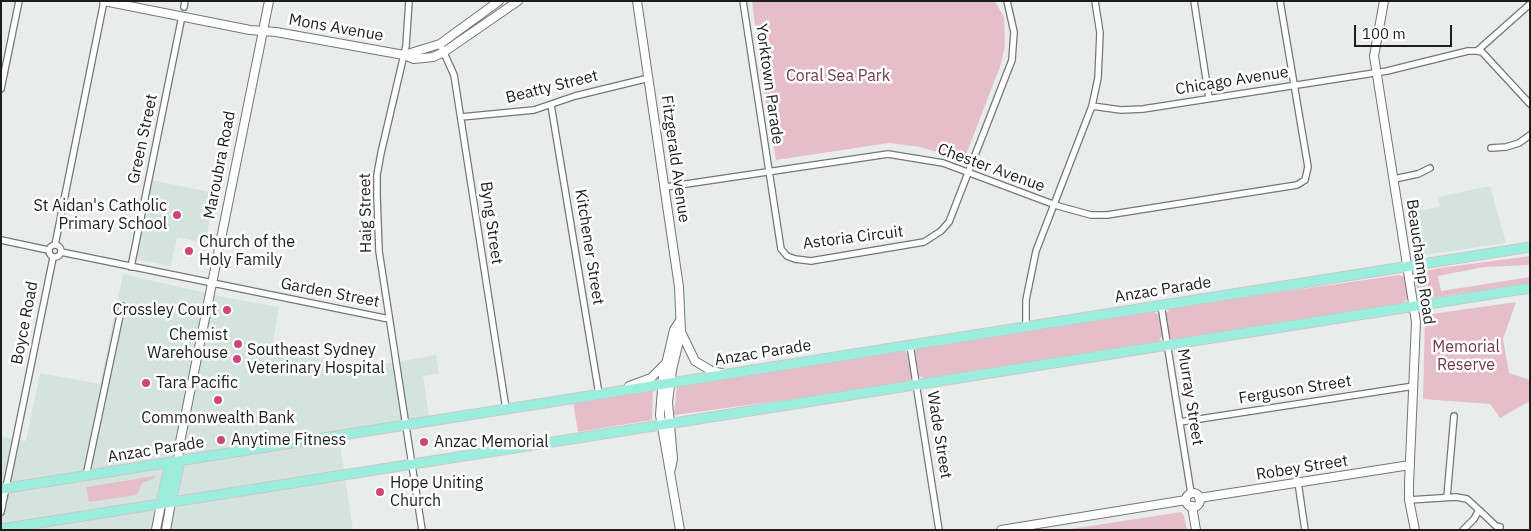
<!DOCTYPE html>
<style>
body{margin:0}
#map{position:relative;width:1531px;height:531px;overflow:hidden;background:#e8edec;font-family:"IBM Plex Sans",sans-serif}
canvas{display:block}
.frame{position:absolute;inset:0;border:2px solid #1c1e1d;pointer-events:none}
.scale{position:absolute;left:1354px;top:25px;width:98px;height:22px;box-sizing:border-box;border:2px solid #1c1e1d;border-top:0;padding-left:6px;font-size:15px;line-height:18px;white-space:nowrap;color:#1c1e1d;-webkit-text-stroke:4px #fff;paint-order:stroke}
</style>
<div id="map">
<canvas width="1531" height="531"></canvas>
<div class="frame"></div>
<div class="scale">100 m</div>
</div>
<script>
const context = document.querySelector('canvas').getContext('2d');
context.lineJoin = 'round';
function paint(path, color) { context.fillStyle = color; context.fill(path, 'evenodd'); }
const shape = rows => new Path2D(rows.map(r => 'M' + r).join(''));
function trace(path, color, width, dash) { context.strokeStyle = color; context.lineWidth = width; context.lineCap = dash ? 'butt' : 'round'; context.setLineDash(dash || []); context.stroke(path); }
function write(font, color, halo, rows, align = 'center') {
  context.font = font + ' "IBM Plex Sans",sans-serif'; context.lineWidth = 5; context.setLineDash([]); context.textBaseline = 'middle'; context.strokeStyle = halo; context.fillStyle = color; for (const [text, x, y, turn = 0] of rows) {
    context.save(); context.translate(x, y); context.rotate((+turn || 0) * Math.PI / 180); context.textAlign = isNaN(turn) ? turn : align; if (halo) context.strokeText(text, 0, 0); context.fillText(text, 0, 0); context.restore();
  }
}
const built = shape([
 [151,180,215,193,205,243,177,237,171,266,135,259],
 [1490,186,1506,243,1424,255,1417,250,1410,212,1440,207,1438,197],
 [123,274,224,297,279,307,272,348,320,359,345,371,436,355,439,374,423,376,429,416,338,431,353,530,1,530,1,437,26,441,40,373,100,384]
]);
const green = shape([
 [752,1,995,1,1004,17,1005,45,1001,64,964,160,920,147,889,143,776,160,760,69],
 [1530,256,1530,265,1484,267,1438,276,1441,291,1530,277,1530,285,1479,294,1469,292,1422,299,1419,297,1415,277,1417,273,1440,268],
 [1399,275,1405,277,1408,298,1404,302,1394,306,1177,341,1170,338,1166,313,1171,308],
 [1516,302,1503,339,1509,373,1530,380,1530,401,1500,418,1490,404,1423,399,1425,315],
 [1153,311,1160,316,1163,334,1158,343,926,379,919,376,915,350,918,347],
 [902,350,907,353,912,378,908,383,675,415,674,413,677,387,681,385],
 [653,390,652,420,578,432,573,402],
 [155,476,155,478,142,483,137,495,89,502,86,487],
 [1181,512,1184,516,1187,530,1064,530]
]);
const street = shape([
 [409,1,406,46,381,153,377,175,377,196,379,251,422,530],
 [743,1,781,249,787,256,795,259,811,261,924,242,941,231,949,222,1012,60,1014,32,1007,1],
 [1194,1,1209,98],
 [184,7,185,1],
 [440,44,454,75,506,409],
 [1477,51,1482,52,1530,104],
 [1,89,19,1],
 [551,105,599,394],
 [1092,106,1121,110,1143,109,1387,71,1468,51,1477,51,1530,4],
 [461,117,534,110,575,96,649,78],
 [1491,148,1506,147,1519,143,1530,135],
 [1394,179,1418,174,1430,168],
 [666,187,888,154,943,163,1058,206,1091,215,1107,215,1297,185,1305,180,1308,167,1280,1],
 [1,240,48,250],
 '49 251a6 6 0 1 1 12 0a6 6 0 1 1-12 0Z',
 [55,245,104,1],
 [61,252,389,319],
 [131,267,182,16],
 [1161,305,1191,493],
 [1026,328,1026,300,1036,251,1092,106,1098,78,1100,33,1095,1],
 [910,345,939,530],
 [1180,422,1414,386],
 [86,476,122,306],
 [1298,482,1305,530],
 [1447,497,1454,416],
 [1409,500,1456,497,1467,499,1479,510,1474,519,1463,530],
 [1479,510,1496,526,1500,527],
 [1,512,53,258]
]);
const secondary = shape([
 [104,1,250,30,276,32,404,55,414,59,433,57,444,52,518,1],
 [637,1,679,287,681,332,672,370,668,402,673,459,671,469],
 [1384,1,1374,56,1416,322,1409,484,1409,500,1415,530],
 [404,55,440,44,499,1],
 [679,322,674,330,663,377,660,415,680,530],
 [681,332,695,361,710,370,725,374],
 [629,386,651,378,665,364],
 [180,461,178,452,269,1],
 '1186 500a7 7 0 1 1 14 0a7 7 0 1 1-14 0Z',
 [1199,498,1410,465],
 [1192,506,1196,530],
 [156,530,161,504],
 [166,530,171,502],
 [1001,530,1186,500]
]);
const primary = shape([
 [1,489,1530,247],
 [171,502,180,461],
 [161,504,170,463],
 [1,529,1530,288]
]);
const markers = [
 [177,215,5,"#cf457d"],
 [189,251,5,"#cf457d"],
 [227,310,5,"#cf457d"],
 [238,344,5,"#cf457d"],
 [237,359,5,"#cf457d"],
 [146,383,5,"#cf457d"],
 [218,400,5,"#cf457d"],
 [221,440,5,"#cf457d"],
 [424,442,5,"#cf457d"],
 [380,492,5,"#cf457d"]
];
const streetNames = [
 ["Mons Avenue",336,28,10],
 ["Chicago Avenue",1232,81,-9],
 ["Yorktown Parade",769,84,82],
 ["Beatty Street",552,87,-14],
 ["Green Street",143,139,-78],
 ["Fitzgerald Avenue",675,159,82],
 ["Maroubra Road",220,165,-79],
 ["Chester Avenue",991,168,20],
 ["Haig Street",366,213,-91],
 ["Byng Street",491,223,82],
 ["Astoria Circuit",853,238,-7],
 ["Kitchener Street",589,247,81],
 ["Beauchamp Road",1420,262,82],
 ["Anzac Parade",1163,290,-9],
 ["Garden Street",330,293,11],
 ["Boyce Road",25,323,-79],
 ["Anzac Parade",763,353,-9],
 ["Ferguson Street",1295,390,-9],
 ["Murray Street",1190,397,81],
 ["Wade Street",939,435,81],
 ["Anzac Parade",156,450,-9],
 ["Robey Street",1302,468,-9]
];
const parkNames = [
 ["Coral Sea Park",838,76],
 ["Memorial",1466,347],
 ["Reserve",1466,365]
];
const poiNames = [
 ["St Aidan's Catholic",167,206,"right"],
 ["Primary School",167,224,"right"],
 ["Church of the",199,242],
 ["Holy Family",199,260],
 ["Crossley Court",217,310,"right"],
 ["Chemist",228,335,"right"],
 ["Warehouse",228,353,"right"],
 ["Southeast Sydney",247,350],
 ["Veterinary Hospital",247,368],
 ["Tara Pacific",156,383],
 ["Commonwealth Bank",218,418,"center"],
 ["Anytime Fitness",231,440],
 ["Anzac Memorial",434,442],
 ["Hope Uniting",390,483],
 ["Church",390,501]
];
paint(built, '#d5e3df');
paint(green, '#e5bec9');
trace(street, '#737776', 8);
trace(secondary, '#737776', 10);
trace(primary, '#c9c9c9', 11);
trace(street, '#fff', 5.5);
trace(secondary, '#fff', 8);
trace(primary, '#9beedd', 9);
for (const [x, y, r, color] of markers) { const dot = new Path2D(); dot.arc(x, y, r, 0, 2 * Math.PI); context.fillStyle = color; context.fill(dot); trace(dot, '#fff', 2); }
write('16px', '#1c1e1d', '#fff', streetNames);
write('16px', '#73374c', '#fff', parkNames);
write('16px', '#1c1e1d', '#fff', poiNames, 'left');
</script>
